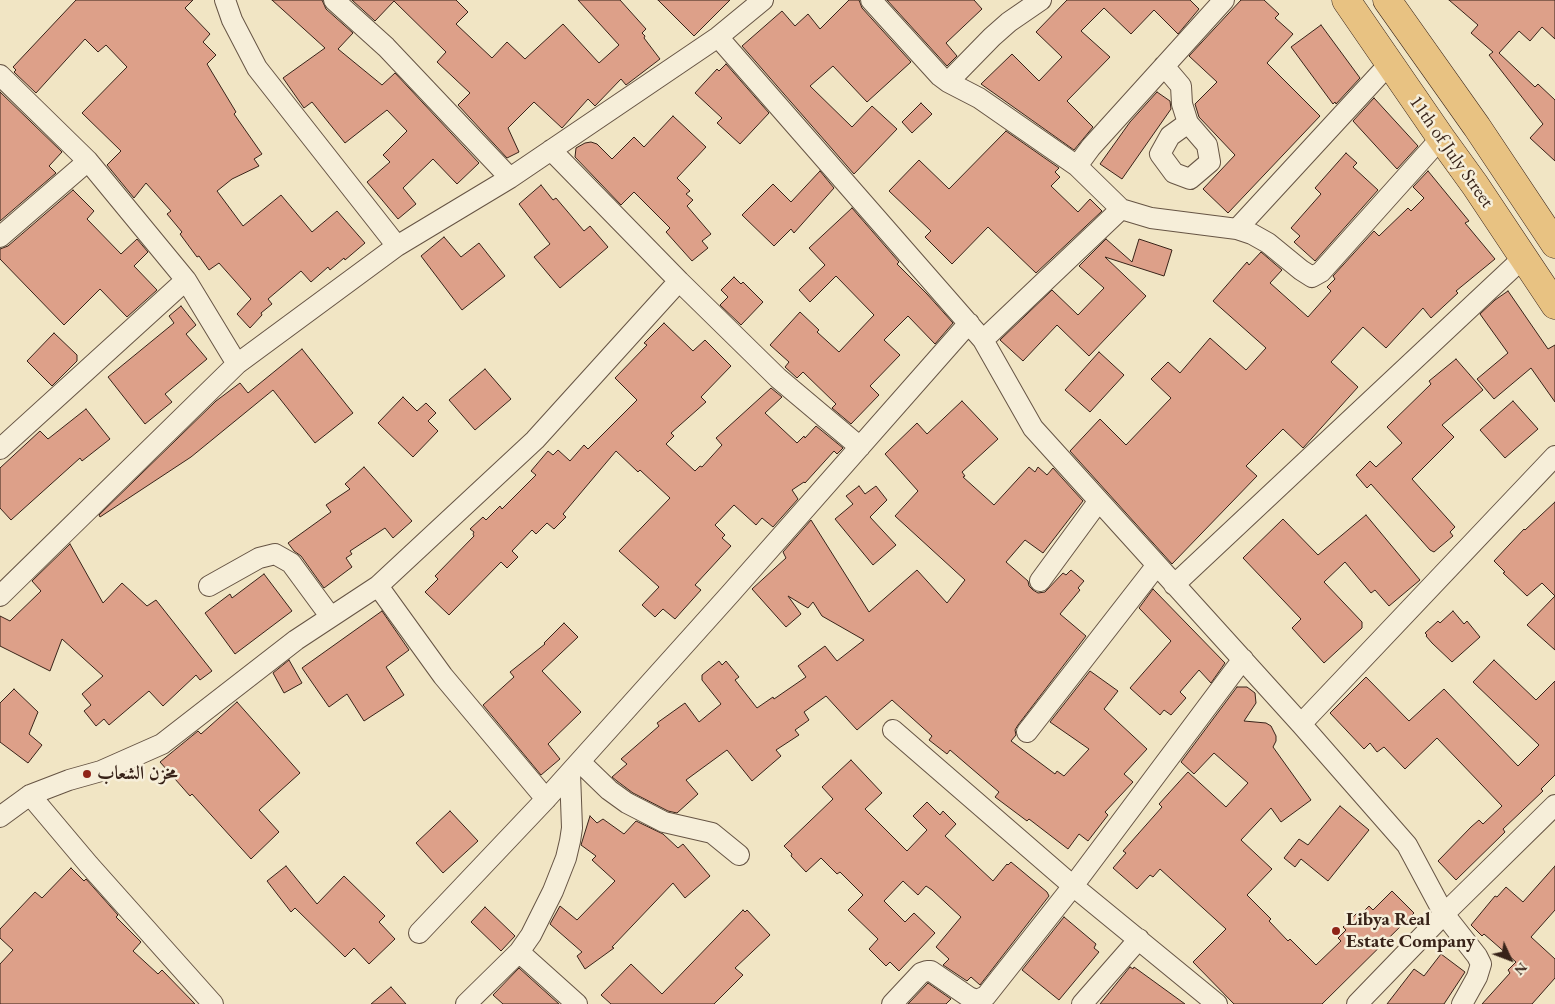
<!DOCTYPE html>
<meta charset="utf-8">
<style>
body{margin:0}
#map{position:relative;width:1555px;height:1004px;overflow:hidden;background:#f1e5c4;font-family:"EB Garamond",serif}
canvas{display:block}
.north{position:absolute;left:1485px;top:934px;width:50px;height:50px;-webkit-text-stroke:4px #f6eed9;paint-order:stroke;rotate:133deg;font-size:14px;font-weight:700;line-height:20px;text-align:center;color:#382319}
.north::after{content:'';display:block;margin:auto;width:18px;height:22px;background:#382319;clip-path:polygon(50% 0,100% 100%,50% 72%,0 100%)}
</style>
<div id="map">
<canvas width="1555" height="1004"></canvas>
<div class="north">N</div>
</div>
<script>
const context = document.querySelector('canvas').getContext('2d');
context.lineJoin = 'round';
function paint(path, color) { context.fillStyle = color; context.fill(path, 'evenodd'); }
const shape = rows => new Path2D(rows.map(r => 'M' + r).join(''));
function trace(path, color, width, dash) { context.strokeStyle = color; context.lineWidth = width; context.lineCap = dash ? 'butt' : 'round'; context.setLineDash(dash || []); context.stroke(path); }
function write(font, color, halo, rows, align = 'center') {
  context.font = font + ' "EB Garamond",Amiri,serif'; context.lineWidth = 5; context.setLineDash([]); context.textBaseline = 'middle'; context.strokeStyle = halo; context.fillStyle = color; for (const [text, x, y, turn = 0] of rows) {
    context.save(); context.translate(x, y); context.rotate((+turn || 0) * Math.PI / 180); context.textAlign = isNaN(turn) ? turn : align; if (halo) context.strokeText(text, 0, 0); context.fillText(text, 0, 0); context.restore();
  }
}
const building = shape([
 [76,0,193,0,185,8,210,34,203,42,216,55,207,64,236,112,234,114,262,154,254,159,259,166,232,179,217,191,243,226,281,195,312,232,337,211,365,243,345,260,344,258,330,270,328,267,311,282,301,271,268,299,272,304,261,313,262,315,250,328,237,314,251,299,219,263,209,270,199,256,197,257,180,234,182,232,167,214,171,211,146,183,134,198,107,165,121,151,82,113,127,67,106,45,98,52,85,39,36,93,14,72,16,70,13,67,76,0],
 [272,0,322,0,326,9,353,33,338,49,382,85,395,73,479,163,457,184,433,159,403,188,416,204,398,219,367,182,390,162,383,155,407,131,387,110,345,143,312,102,304,108,283,78,325,48,272,0],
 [352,0,456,0,468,12,456,24,492,58,507,42,525,59,563,24,599,63,619,45,578,0,620,0,646,29,642,33,645,36,644,38,660,59,626,85,621,79,595,106,588,99,562,128,534,102,508,128,519,152,507,158,458,105,470,93,437,62,446,52,394,1,375,21,352,0],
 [658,0,730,0,694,36,658,0],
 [849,0,859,0,862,8,911,62,867,102,833,66,810,86,852,127,872,106,897,129,854,174,742,46,782,11,795,26,808,14,820,29,849,0],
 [887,0,974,0,982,9,946,43,957,56,947,66,887,0],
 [1067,0,1190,0,1199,9,1178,34,1154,10,1131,34,1104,8,1081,31,1110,57,1067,101,1093,127,1074,150,981,84,1012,54,1039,81,1062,57,1036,32,1067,0],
 [1241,0,1264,0,1279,14,1275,18,1293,34,1267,63,1320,116,1228,213,1203,189,1235,155,1199,117,1195,104,1217,82,1189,56,1241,0],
 [1449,0,1555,0,1555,39,1542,27,1530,41,1519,31,1499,53,1535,87,1538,84,1555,100,1555,161,1530,138,1543,124,1489,55,1493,52,1471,33,1478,25,1449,0],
 [1321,25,1360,78,1336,104,1335,102,1333,104,1291,47,1321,25],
 [726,64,769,113,740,144,717,123,722,118,695,93,717,69,719,71,726,64],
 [0,92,62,152,49,166,56,173,0,221,0,92],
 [1157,92,1170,101,1171,109,1122,179,1100,164,1130,122,1157,92],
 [1374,98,1418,146,1397,169,1353,121,1374,98],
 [921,103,932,114,912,133,902,122,921,103],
 [673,116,706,147,677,178,690,191,686,194,693,200,687,206,711,234,702,241,708,248,692,261,666,232,670,228,634,192,621,205,575,157,576,148,585,143,591,142,597,144,612,159,634,137,644,147,673,116],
 [1006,131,1059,168,1055,172,1060,177,1051,186,1078,212,1090,199,1102,211,1036,273,988,227,952,264,925,237,931,231,889,191,919,160,949,189,1006,131],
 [1346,153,1357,163,1353,167,1378,190,1315,261,1294,242,1300,236,1291,228,1321,194,1315,188,1346,153],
 [820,171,834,188,794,233,791,229,774,246,742,215,773,184,791,202,820,171],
 [1428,171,1469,221,1465,223,1495,259,1456,291,1458,293,1431,318,1423,308,1386,348,1363,327,1331,362,1358,387,1303,448,1283,429,1246,466,1257,476,1172,564,1070,451,1100,419,1126,445,1171,398,1151,379,1168,362,1180,373,1210,338,1246,370,1266,348,1213,301,1247,262,1249,265,1261,252,1282,270,1270,283,1308,317,1331,291,1327,287,1335,279,1333,276,1374,231,1379,236,1408,208,1411,211,1424,198,1413,187,1428,171],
 [541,185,553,200,556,198,584,231,590,226,608,247,560,288,534,257,550,244,519,204,541,185],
 [73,190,94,211,87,219,121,254,137,239,148,252,134,266,157,290,127,317,100,289,64,325,0,259,0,249,8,246,73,190],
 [852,208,899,262,897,264,927,294,953,323,935,344,908,316,884,340,900,355,870,386,879,395,851,424,832,408,836,404,803,372,797,378,785,367,789,362,770,345,800,312,819,330,817,332,839,352,874,315,836,276,810,302,799,290,825,265,809,248,852,208],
 [444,237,461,257,479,243,505,276,462,310,421,256,444,237],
 [1106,239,1132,262,1139,239,1172,250,1164,276,1105,257,1146,296,1089,356,1057,325,1023,361,1000,340,1052,290,1078,315,1104,288,1079,266,1106,239],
 [734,277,741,284,743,282,763,302,741,325,720,305,728,297,721,290,734,277],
 [1508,291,1548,349,1555,345,1555,402,1531,368,1494,399,1477,379,1508,353,1480,314,1495,300,1508,291],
 [181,306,196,325,186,334,207,359,165,394,172,402,145,424,108,377,174,323,169,316,181,306],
 [664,323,693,351,705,340,731,366,701,397,706,402,671,433,674,436,666,444,695,471,700,466,702,467,722,445,716,438,771,388,782,397,765,413,797,443,804,436,805,438,816,426,843,448,837,454,834,451,805,483,804,482,792,490,798,499,773,527,762,518,756,525,734,505,715,525,725,535,722,538,731,546,695,585,701,590,675,619,663,609,655,617,642,605,659,587,619,551,670,498,640,470,638,472,616,451,563,514,566,517,554,529,547,523,536,534,532,530,512,551,518,557,507,568,501,562,449,615,425,592,438,579,435,576,474,536,473,534,474,532,470,529,483,517,486,520,500,506,502,509,536,475,531,471,548,451,553,455,558,450,570,461,584,445,588,449,637,400,615,378,647,345,644,343,664,323],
 [54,333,77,355,77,361,52,386,27,361,54,333],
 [302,349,353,413,315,443,273,390,191,457,100,517,99,515,216,401,240,383,248,393,302,349],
 [1099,352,1124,375,1090,412,1065,390,1099,352],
 [1456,359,1483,390,1442,425,1454,437,1412,479,1455,527,1450,532,1453,536,1434,552,1430,550,1371,484,1367,488,1356,475,1370,461,1376,467,1402,443,1387,427,1431,384,1429,381,1456,359],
 [485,369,511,399,475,430,449,400,485,369],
 [403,397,417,411,426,403,436,413,428,421,438,431,413,457,378,423,403,397],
 [962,401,998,439,962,472,965,476,963,477,994,505,1029,467,1035,472,1038,467,1047,475,1053,468,1083,501,1043,553,1025,540,1006,562,1028,581,1029,586,1033,590,1038,593,1045,592,1063,573,1066,575,1071,570,1084,581,1078,588,1080,590,1060,614,1086,636,1018,725,1015,730,1016,735,1011,741,1055,774,1057,771,1064,776,1089,749,1050,722,1090,671,1118,691,1104,709,1147,749,1124,774,1133,782,1105,812,1108,815,1088,841,1079,834,1068,849,1029,819,1027,821,995,797,999,792,950,750,947,754,929,740,932,736,892,700,857,730,826,696,804,712,809,720,795,730,799,735,776,750,781,756,752,781,727,750,686,780,698,794,677,813,668,811,633,793,617,781,612,777,627,764,621,759,659,726,657,723,685,703,699,722,721,704,702,680,702,675,719,661,722,665,726,661,739,677,735,680,757,708,773,697,774,699,806,677,798,666,825,646,837,661,864,640,822,616,813,602,808,608,788,596,801,614,786,627,752,589,786,558,783,552,811,520,869,612,917,570,947,603,965,580,895,516,918,491,885,454,917,423,927,434,962,401],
 [1513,401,1538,429,1505,458,1480,430,1513,401],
 [86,409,110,439,82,461,80,458,11,520,0,508,0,468,40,431,48,439,86,409],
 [364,467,412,521,393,538,385,528,350,551,352,554,346,558,352,567,324,588,301,556,294,551,288,543,331,512,326,505,350,489,345,484,364,467],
 [859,486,865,494,876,486,887,500,870,517,896,545,873,565,835,519,853,504,846,496,859,486],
 [1555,502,1555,596,1542,583,1527,596,1503,573,1505,572,1494,561,1524,529,1525,530,1555,502],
 [1366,515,1420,580,1389,606,1375,590,1371,593,1345,562,1324,582,1362,622,1362,628,1324,663,1292,628,1301,619,1243,558,1283,519,1318,555,1366,515],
 [70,544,103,603,122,583,147,606,156,600,212,671,200,680,196,675,163,706,149,691,109,725,104,719,96,726,84,711,91,705,82,694,103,676,62,639,50,671,0,646,0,616,10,621,41,591,32,581,70,544],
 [264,574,292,611,235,654,205,613,230,594,232,598,264,574],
 [1153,589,1225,663,1211,683,1199,670,1180,692,1186,698,1171,715,1164,710,1160,715,1130,688,1171,641,1139,608,1153,589],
 [1555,596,1555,650,1527,625,1555,596],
 [382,611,409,650,386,667,404,695,364,721,347,694,329,707,302,668,382,611],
 [1453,611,1464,624,1467,621,1480,637,1452,662,1432,643,1426,636,1427,635,1425,633,1438,621,1440,623,1453,611],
 [564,623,578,637,542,671,581,712,548,744,560,759,541,775,483,705,514,677,510,672,545,644,544,643,564,623],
 [289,660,302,683,284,693,273,673,289,660],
 [1494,660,1536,700,1555,681,1555,775,1541,789,1543,791,1503,829,1505,832,1456,880,1438,861,1471,827,1479,820,1483,824,1502,806,1437,738,1405,769,1384,747,1377,752,1370,743,1364,749,1330,713,1366,677,1409,721,1444,689,1518,766,1539,745,1473,682,1494,660],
 [1237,687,1247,687,1255,693,1256,703,1244,721,1266,723,1271,726,1276,736,1276,741,1273,747,1311,800,1281,822,1271,808,1241,840,1272,869,1247,895,1271,919,1269,921,1288,941,1290,939,1316,965,1341,941,1338,938,1346,930,1343,927,1358,912,1360,915,1369,906,1373,910,1392,891,1414,913,1322,1004,1234,1004,1193,962,1226,929,1160,869,1153,877,1150,875,1137,889,1113,868,1126,853,1123,851,1162,807,1159,804,1188,772,1226,807,1248,783,1214,753,1194,774,1181,762,1237,687],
 [14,689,38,712,29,734,42,745,28,763,0,742,0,703,14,689],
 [237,702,300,773,259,810,279,832,251,859,192,794,190,796,160,762,198,731,201,734,237,702],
 [851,760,882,793,865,809,907,851,927,830,913,816,927,802,940,815,943,811,956,824,945,836,993,881,1007,864,1008,865,1011,862,1047,892,1049,896,980,985,971,977,967,981,943,965,949,959,936,947,961,917,932,890,926,886,918,895,903,881,884,901,905,922,914,913,935,933,899,971,890,962,886,966,869,949,878,939,848,910,863,895,840,872,837,874,821,858,806,872,791,856,792,854,784,846,833,799,822,787,851,760],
 [1340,806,1369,830,1328,881,1301,859,1295,867,1284,858,1299,839,1308,845,1340,806],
 [450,811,478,841,443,873,416,843,450,811],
 [590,816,597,823,603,819,624,834,636,821,663,834,678,848,683,844,710,876,685,898,673,883,612,947,614,948,585,969,577,956,582,952,550,924,560,906,577,920,615,881,592,860,596,856,581,845,590,816],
 [286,866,317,904,344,876,385,916,379,922,395,939,369,964,354,948,345,957,295,908,291,912,267,881,286,866],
 [1555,866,1555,910,1531,937,1555,959,1555,978,1532,1004,1482,1004,1510,973,1508,970,1516,962,1484,934,1482,936,1471,925,1495,896,1497,897,1506,887,1523,902,1555,866],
 [71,868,84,881,86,879,118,915,116,917,141,942,133,951,158,974,162,970,195,1004,0,1004,0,964,13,950,0,938,0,929,35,892,42,898,71,868],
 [485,907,515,936,501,951,471,922,485,907],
 [743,910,745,912,747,910,770,935,735,968,743,975,714,1004,611,1004,601,995,631,964,662,994,743,910],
 [1064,917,1096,944,1094,948,1099,952,1059,1000,1022,970,1064,917],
 [1441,954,1465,972,1444,1004,1387,1004,1414,969,1424,976,1441,954],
 [1130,967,1133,969,1134,967,1185,1004,1100,1004,1130,967],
 [519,968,559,1004,503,1004,493,995,519,968],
 [928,983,951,999,946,1004,908,1004,928,983],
 [391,987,406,1004,371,1004,391,987]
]);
const minor = shape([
 [225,0,232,20,257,68,397,246],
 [334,0,386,47,510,178],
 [871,0,940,76,948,82,979,98,1077,166,1121,209,1151,218,1237,229,1252,234,1268,243,1301,270,1312,277,1321,272,1441,138],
 [718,37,983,340,1033,428,1301,724,1407,845,1444,914,1477,956,1481,964,1477,977,1462,1004],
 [1164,66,1181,86,1182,104,1188,123,1207,145,1210,162,1190,179,1174,173,1160,154,1170,136,1188,123],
 [0,75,88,161,186,280,237,364],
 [948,82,992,37,1009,22,1041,0],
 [551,150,679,281],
 [1077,166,1091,147,1224,0],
 [1237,229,1390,63],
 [0,237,88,161],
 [983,340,1121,209],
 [0,449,186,280],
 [1040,581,1098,502],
 [1174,585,1523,258],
 [209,586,259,558,275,554,291,563,330,616],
 [378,586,443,676,546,799],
 [0,596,237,364,397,246,510,178,718,37,763,0],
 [1301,724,1555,456],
 [893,730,1073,886,1217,1004],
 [1027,732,1157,565],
 [580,762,609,790,627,803,664,822,712,833,739,855],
 [30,795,89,865,213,1004],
 [0,817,30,795,69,780,101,771,162,744,296,640,378,586,535,440,679,281,778,378,860,447],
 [419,933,546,799,731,593,969,323],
 [519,952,577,1004],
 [466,1004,519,952,531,935,553,891,566,858,570,841,572,828,570,773],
 [892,1004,921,973,927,971,931,971,969,997,977,1000,986,996,1073,886,1243,659],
 [1082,1004,1139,939],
 [1357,1004,1444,914,1555,805]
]);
const highway = shape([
 [1346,0,1441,138,1475,185,1555,305],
 [1387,0,1477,127,1555,244]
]);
const markers = [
 [87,774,5,"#8f2418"],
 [1336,931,5,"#8f2418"]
];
const streetNames = [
 ["11th of July Street",1451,152,55]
];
const poiNames = [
 ["مخزن الشعاب",97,774],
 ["Libya Real",1346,920],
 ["Estate Company",1346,942]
];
paint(building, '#dda089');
trace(building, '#382319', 1);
trace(minor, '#665444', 22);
trace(highway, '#382319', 29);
trace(minor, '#f6eed9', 20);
trace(highway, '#e8c282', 28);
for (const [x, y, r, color] of markers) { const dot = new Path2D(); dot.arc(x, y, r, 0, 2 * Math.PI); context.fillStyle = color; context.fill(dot); trace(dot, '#f6eed9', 2); }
write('19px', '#382319', '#f6eed9', streetNames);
write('bold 19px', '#382319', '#f6eed9', poiNames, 'left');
</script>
